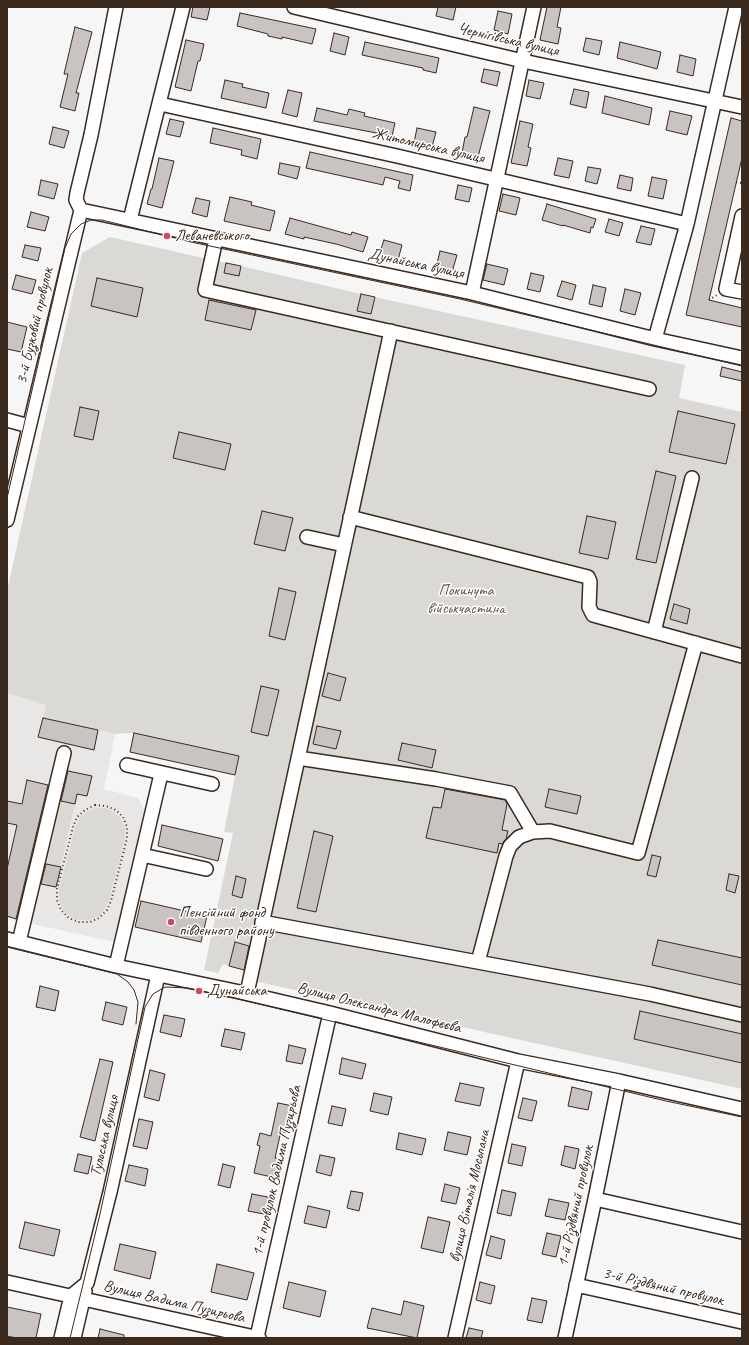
<!DOCTYPE html>
<meta charset="utf-8">
<style>
body{margin:0}
#map{position:relative;width:749px;height:1345px;overflow:hidden;background:#f7f6f6;font-family:Caveat,sans-serif}
canvas{display:block}
.frame{position:absolute;inset:0;border:8px solid #3b2a1e;pointer-events:none}
</style>
<div id="map">
<canvas width="749" height="1345"></canvas>
<div class="frame"></div>
</div>
<script>
const context = document.querySelector('canvas').getContext('2d');
context.lineJoin = 'round';
function paint(path, color) { context.fillStyle = color; context.fill(path, 'evenodd'); }
const shape = rows => new Path2D(rows.map(r => 'M' + r).join(''));
function trace(path, color, width, dash) { context.strokeStyle = color; context.lineWidth = width; context.lineCap = dash ? 'butt' : 'round'; context.setLineDash(dash || []); context.stroke(path); }
function write(font, color, halo, rows, align = 'center') {
  context.font = font + ' Caveat,sans-serif'; context.lineWidth = 3; context.setLineDash([]); context.textBaseline = 'middle'; context.strokeStyle = halo; context.fillStyle = color; for (const [text, x, y, turn = 0] of rows) {
    context.save(); context.translate(x, y); context.rotate((+turn || 0) * Math.PI / 180); context.textAlign = isNaN(turn) ? turn : align; if (halo) context.strokeText(text, 0, 0); context.fillText(text, 0, 0); context.restore();
  }
}
const built = shape([
 [7,693,46,705,43,718,115,734,104,789,138,798,145,811,118,943,7,918]
]);
const green = shape([
 [110,237,226,263,224,273,238,276,241,266,361,294,358,311,371,314,375,297,685,365,679,398,742,412,742,1089,245,979,252,946,235,942,229,966,223,964,218,973,204,970,233,833,224,832,239,756,134,733,115,734,43,718,46,705,7,693,7,591,82,253],
 [68,771,92,776,87,796,77,795,56,887,42,884],
 [95,808,105,808,114,812,121,819,125,828,125,838,109,900,105,909,98,916,89,920,79,920,70,916,63,909,59,899,59,890,75,828,79,819,86,812]
]);
const building = shape([
 [193,7,210,7,207,20,191,17,193,7],
 [438,7,456,7,453,20,436,16,438,7],
 [547,7,561,7,557,27,561,28,558,44,540,40,547,7],
 [498,11,512,14,508,34,494,30,498,11],
 [240,13,316,29,312,44,282,37,282,39,268,36,268,34,237,26,240,13],
 [75,27,92,32,76,93,79,93,75,111,60,107,68,74,64,74,75,27],
 [334,33,349,37,345,55,330,51,334,33],
 [586,38,602,41,599,55,583,51,586,38],
 [186,40,204,44,200,61,198,61,191,91,175,87,186,40],
 [365,42,439,58,436,73,423,70,423,68,362,55,365,42],
 [620,42,661,52,657,69,617,58,620,42],
 [680,55,696,59,693,76,677,72,680,55],
 [484,69,500,72,497,86,481,82,484,69],
 [225,80,243,84,242,87,269,93,266,108,221,98,225,80],
 [529,80,544,83,540,99,526,96,529,80],
 [574,89,589,92,586,108,570,104,574,89],
 [288,90,302,93,297,117,282,113,288,90],
 [605,96,652,108,649,125,602,113,605,96],
 [474,107,490,111,478,157,462,153,465,137,467,137,474,107],
 [317,108,347,115,349,109,365,113,364,116,395,123,392,136,314,121,317,108],
 [670,111,692,116,687,135,666,130,670,111],
 [731,118,742,121,742,158,709,300,742,308,742,327,686,315,731,118],
 [170,119,184,122,180,137,166,134,170,119],
 [520,121,533,124,528,147,531,148,527,166,511,163,520,121],
 [53,127,69,131,64,148,49,144,53,127],
 [213,128,261,139,257,159,241,155,242,150,210,143,213,128],
 [417,128,436,132,432,147,414,143,417,128],
 [310,152,413,175,410,191,398,188,400,181,385,177,383,185,306,168,310,152],
 [159,158,174,161,162,208,147,204,151,189,152,189,159,158],
 [558,158,573,161,569,178,554,175,558,158],
 [280,163,300,167,297,179,278,174,280,163],
 [588,167,601,169,597,184,585,181,588,167],
 [620,175,633,178,631,191,617,188,620,175],
 [652,177,667,180,663,199,648,196,652,177],
 [41,180,58,184,54,199,38,195,41,180],
 [458,185,472,188,469,202,455,199,458,185],
 [503,194,520,198,516,215,499,211,503,194],
 [230,197,252,202,251,205,275,211,270,231,224,221,230,197],
 [196,198,210,201,207,217,192,213,196,198],
 [547,204,596,219,593,228,591,227,590,233,563,225,563,226,542,220,547,204],
 [31,212,49,217,45,231,27,227,31,212],
 [290,218,351,235,352,232,368,237,363,252,336,244,304,237,304,239,285,234,290,218],
 [609,219,623,223,619,236,605,232,609,219],
 [641,226,655,229,651,245,636,242,641,226],
 [384,240,402,245,398,260,379,255,384,240],
 [25,245,41,248,38,261,22,257,25,245],
 [440,251,457,255,452,272,436,268,440,251],
 [226,263,241,266,239,276,224,273,226,263],
 [487,264,508,269,504,285,483,280,487,264],
 [531,273,544,276,540,292,527,289,531,273],
 [16,275,36,280,32,294,12,289,16,275],
 [97,278,143,288,137,317,91,306,97,278],
 [562,281,576,285,572,300,557,296,562,281],
 [593,285,606,288,602,307,589,304,593,285],
 [625,289,641,293,635,315,620,311,625,289],
 [361,294,375,297,371,314,357,311,361,294],
 [209,300,256,310,251,330,205,320,209,300],
 [7,322,27,327,21,352,7,349,7,322],
 [722,367,742,372,742,381,720,376,722,367],
 [80,407,99,411,93,440,74,436,80,407],
 [678,411,735,424,726,464,669,452,678,411],
 [179,432,231,444,225,470,173,458,179,432],
 [656,471,676,476,656,563,636,559,656,471],
 [262,511,293,518,285,551,254,544,262,511],
 [587,516,616,522,608,559,579,553,587,516],
 [279,588,296,592,285,640,269,636,279,588],
 [674,604,690,609,687,624,670,619,674,604],
 [328,673,346,678,340,701,322,696,328,673],
 [261,686,279,690,268,736,251,732,261,686],
 [43,718,98,730,94,750,38,737,43,718],
 [317,726,341,731,336,749,313,744,317,726],
 [134,733,239,756,235,775,130,752,134,733],
 [402,743,436,750,432,768,398,760,402,743],
 [68,771,92,776,87,796,77,794,75,804,61,801,68,771],
 [27,780,48,785,16,919,7,916,7,869,17,825,7,823,7,801,22,804,27,780],
 [445,789,505,800,507,804,502,830,508,831,506,839,502,844,499,843,497,853,426,838,433,807,441,808,445,789],
 [549,789,581,796,577,814,545,807,549,789],
 [162,825,223,839,218,861,158,846,162,825],
 [314,831,333,836,316,912,297,908,314,831],
 [652,855,661,857,656,877,647,875,652,855],
 [46,864,61,867,56,887,41,884,46,864],
 [729,874,739,876,735,893,726,890,729,874],
 [236,876,246,879,242,898,232,895,236,876],
 [141,901,207,916,201,942,135,927,141,901],
 [658,940,742,958,742,985,652,965,658,940],
 [235,942,249,946,244,970,229,966,235,942],
 [40,986,59,991,55,1011,36,1007,40,986],
 [106,1002,127,1007,123,1025,102,1020,106,1002],
 [640,1011,742,1034,742,1063,634,1039,640,1011],
 [164,1015,185,1019,181,1037,160,1032,164,1015],
 [225,1029,245,1033,241,1050,221,1046,225,1029],
 [289,1045,306,1049,302,1064,286,1061,289,1045],
 [342,1058,366,1064,362,1079,339,1074,342,1058],
 [100,1059,113,1062,95,1141,80,1137,100,1059],
 [150,1070,165,1074,159,1101,144,1097,150,1070],
 [460,1083,484,1088,480,1106,455,1101,460,1083],
 [572,1087,592,1092,588,1110,568,1106,572,1087],
 [374,1093,392,1097,388,1115,370,1111,374,1093],
 [523,1098,537,1101,532,1121,518,1118,523,1098],
 [278,1103,293,1106,286,1133,281,1131,275,1158,281,1159,276,1178,254,1173,260,1146,257,1145,260,1133,271,1136,278,1103],
 [332,1106,346,1109,342,1126,328,1123,332,1106],
 [139,1119,153,1122,147,1149,133,1146,139,1119],
 [448,1132,471,1137,467,1155,444,1150,448,1132],
 [399,1133,426,1139,422,1155,396,1149,399,1133],
 [512,1144,526,1147,522,1166,508,1163,512,1144],
 [565,1146,579,1149,575,1169,561,1165,565,1146],
 [78,1154,92,1157,88,1174,74,1171,78,1154],
 [320,1155,335,1158,331,1176,316,1172,320,1155],
 [223,1164,235,1167,230,1188,218,1185,223,1164],
 [129,1165,148,1169,145,1186,125,1181,129,1165],
 [445,1184,460,1188,456,1204,441,1201,445,1184],
 [502,1190,516,1193,511,1216,497,1213,502,1190],
 [351,1191,363,1193,359,1211,347,1208,351,1191],
 [252,1194,273,1198,269,1215,248,1211,252,1194],
 [549,1199,569,1203,565,1220,545,1216,549,1199],
 [308,1206,330,1211,326,1228,304,1223,308,1206],
 [428,1217,450,1222,443,1253,421,1248,428,1217],
 [25,1222,60,1230,54,1256,19,1248,25,1222],
 [547,1233,561,1236,556,1257,542,1254,547,1233],
 [491,1236,505,1240,501,1259,486,1255,491,1236],
 [120,1244,156,1252,150,1279,114,1270,120,1244],
 [217,1264,254,1273,247,1300,211,1292,217,1264],
 [289,1282,326,1291,320,1317,283,1308,289,1282],
 [480,1282,495,1286,491,1304,476,1300,480,1282],
 [532,1298,547,1301,542,1323,527,1320,532,1298],
 [404,1301,424,1306,417,1338,367,1328,372,1308,401,1315,404,1301],
 [7,1307,41,1314,36,1338,16,1338,7,1336,7,1307],
 [469,1328,483,1331,481,1338,466,1338,469,1328],
 [100,1329,124,1335,124,1338,98,1338,100,1329]
]);
const path = shape([
 [736,182,742,183],
 [709,300,717,295],
 [95,805,106,806,116,810,123,817,127,827,127,838,111,901,107,910,99,918,90,922,79,922,69,918,61,910,57,900,57,889,73,827,77,817,85,810,95,805]
]);
const minor = shape([
 [294,7,523,61,742,107],
 [160,104,397,156,687,224],
 [81,210,472,293,655,339,742,358],
 [81,210,76,200,77,193,91,135,116,7],
 [742,216,726,289,742,292],
 [130,220,183,7],
 [216,239,205,290,649,389],
 [472,293,534,7],
 [655,339,687,224,736,7],
 [7,420,29,426],
 [350,517,588,577,590,582,589,607,593,615,742,656],
 [7,520,81,210],
 [307,537,344,545],
 [654,632,692,478],
 [298,758,436,779,510,793,533,832],
 [127,765,212,784],
 [142,855,206,869],
 [262,922,650,994,742,1015],
 [7,939,116,966,240,992,330,1013,518,1061,619,1081,742,1109],
 [19,942,64,753],
 [478,962,506,856,510,846,519,837,533,832,550,831,638,853,696,643],
 [116,966,161,774],
 [247,993,391,331],
 [595,1199,742,1232],
 [7,1282,259,1338],
 [576,1285,742,1322],
 [71,1296,87,1283,110,1192,158,975],
 [257,1337,330,1013],
 [61,1338,71,1296],
 [74,1338,85,1291],
 [455,1338,518,1061],
 [565,1338,595,1199,619,1081]
]);
const tram = shape([
 [7,498,65,248,71,234,81,224,91,220,102,220,191,242,460,299,742,366],
 [7,947,117,974,128,982,134,990,138,1002,136,1024],
 [70,1338,100,1214,145,1007,153,994,165,987,188,988,234,998,666,1101,742,1117]
]);
const markers = [
 [167,236,4,"#d1495b"],
 [171,922,4,"#d1495b"],
 [199,991,4,"#d1495b"]
];
const streetNames = [
 ["Чернігівська вулиця",508,40,13],
 ["Житомирська вулиця",428,146,13],
 ["Дунайська вулиця",416,264,12],
 ["3-й Бузковий провулок",35,326,-77],
 ["Вулиця Олександра Малофєєва",379,1008,14],
 ["Тульська вулиця",105,1136,-77],
 ["1-й провулок Вадима Пузирьова",277,1171,-77],
 ["вулиця Віталія Мосьпана",470,1196,-77],
 ["1-й Різдвяний провулок",576,1206,-78],
 ["3-й Різдвяний провулок",663,1287,13],
 ["Вулиця Вадима Пузирьова",174,1302,13]
];
const poiNames = [
 ["Леваневського",175,236],
 ["Пенсійний фонд",179,913],
 ["південного району",179,931],
 ["Дунайська",207,991]
];
const parkNames = [
 ["Покинута",466,591],
 ["військчастина",466,609]
];
paint(built, '#e9e7e6');
paint(green, '#dbd9d6');
paint(building, '#c9c3c1');
trace(building, '#3b2a1e', 1);
trace(minor, '#3b2a1e', 16);
trace(path, '#3b2a1e', 2, [1, 3]);
trace(minor, '#fff', 13);
trace(tram, '#3b2a1e', 1);
for (const [x, y, r, color] of markers) { const dot = new Path2D(); dot.arc(x, y, r, 0, 2 * Math.PI); context.fillStyle = color; context.fill(dot); trace(dot, '#fff', 1.5); }
write('16px', '#3b2a1e', '#fff', streetNames);
write('16px', '#3b2a1e', '#fff', poiNames, 'left');
write('16px', '#63564c', '#fff', parkNames);
</script>
